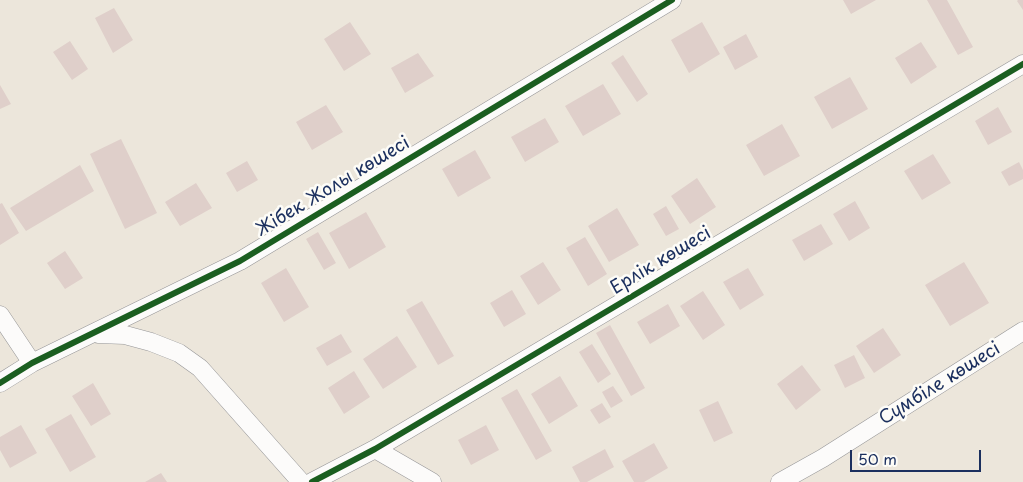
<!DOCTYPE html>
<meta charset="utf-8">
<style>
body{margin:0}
#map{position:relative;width:1023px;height:482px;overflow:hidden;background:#ece6db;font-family:"Playpen Sans",sans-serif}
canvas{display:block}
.scale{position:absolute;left:850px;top:450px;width:131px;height:22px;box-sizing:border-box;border:2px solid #1b2f5e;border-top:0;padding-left:6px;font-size:15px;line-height:18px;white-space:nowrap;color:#1b2f5e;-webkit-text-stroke:4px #fdfcf7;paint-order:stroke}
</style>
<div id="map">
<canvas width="1023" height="482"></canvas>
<div class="scale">50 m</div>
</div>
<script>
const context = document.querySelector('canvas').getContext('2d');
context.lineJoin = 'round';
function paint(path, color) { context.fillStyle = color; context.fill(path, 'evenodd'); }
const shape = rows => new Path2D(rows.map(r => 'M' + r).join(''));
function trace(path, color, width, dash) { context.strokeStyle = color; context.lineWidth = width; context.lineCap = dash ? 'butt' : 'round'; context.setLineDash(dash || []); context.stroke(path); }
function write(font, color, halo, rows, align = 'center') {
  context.font = font + ' "Playpen Sans",sans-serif'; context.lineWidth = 5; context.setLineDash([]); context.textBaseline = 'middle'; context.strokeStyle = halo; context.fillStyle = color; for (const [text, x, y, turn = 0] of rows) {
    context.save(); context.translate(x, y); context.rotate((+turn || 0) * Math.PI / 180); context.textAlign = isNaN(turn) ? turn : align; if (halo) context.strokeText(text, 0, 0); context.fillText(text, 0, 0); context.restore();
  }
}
const building = shape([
 [843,0,876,0,851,14],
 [927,0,947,0,973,47,958,55],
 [1018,0,1023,0,1023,10,1017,1],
 [114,8,133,40,113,53,95,18],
 [350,22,371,54,344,71,324,39],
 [702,22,720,54,689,73,671,40],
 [746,34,758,57,735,70,723,47],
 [70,41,88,69,72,80,53,52],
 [921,42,937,67,911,84,895,58],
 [418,53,434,76,405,93,391,68],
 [623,55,648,94,637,102,611,63],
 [850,77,868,109,832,129,814,97],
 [603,84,621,114,583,136,565,106],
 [0,85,11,104,0,109],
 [326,105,343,132,312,150,296,122],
 [998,107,1012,132,988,145,975,121],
 [545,118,559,142,525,162,511,137],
 [782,124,800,156,764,176,746,145],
 [121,139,157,213,125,229,90,154],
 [475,150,491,178,458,197,442,169],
 [933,154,951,183,922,200,904,171],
 [247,161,258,180,237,192,226,173],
 [1019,162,1023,170,1023,179,1009,186,1001,172],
 [80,165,94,191,26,231,10,208],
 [697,178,716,207,690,224,671,196],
 [196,183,212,208,180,226,165,202],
 [855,201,870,228,849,241,833,214],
 [2,203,19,233,0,245,0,204],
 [666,206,679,229,666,236,653,214],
 [617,208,639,245,609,262,588,226],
 [366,212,386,247,349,269,329,233],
 [821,224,833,244,804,261,792,240],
 [318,232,336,263,324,270,306,239],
 [585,237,607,274,588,286,566,248],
 [65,251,83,278,65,289,47,263],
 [543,262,561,290,538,305,520,276],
 [964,262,989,303,950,326,925,285],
 [286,268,309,307,284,322,261,283],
 [748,268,764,295,740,310,723,282],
 [512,290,526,314,504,327,490,303],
 [703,291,725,325,703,340,680,306],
 [422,301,454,356,438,365,406,310],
 [668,304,680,326,650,344,637,322],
 [610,325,645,388,631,396,596,333],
 [883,328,901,355,874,373,856,346],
 [341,334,352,352,327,366,316,348],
 [397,336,417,367,383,389,363,359],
 [592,344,611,374,598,383,579,352],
 [854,355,865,378,845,388,834,365],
 [802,365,821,390,796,410,777,384],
 [354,371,370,397,344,414,328,388],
 [560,376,578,406,549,424,531,394],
 [93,383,111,414,91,426,72,396],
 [613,386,623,401,611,408,602,392],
 [517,389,552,451,536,460,501,398],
 [718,401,733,433,714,442,699,410],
 [602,403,611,417,599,424,590,410],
 [71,414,96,457,70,472,45,429],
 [21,425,37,453,10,468,0,450,0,437],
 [486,425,499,450,471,465,458,440],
 [654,443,668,468,644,482,634,482,622,461],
 [605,449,614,467,587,482,580,482,572,467],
 [161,473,167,482,145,482]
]);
const minor = shape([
 [0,315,32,363],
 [98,334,125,335,151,342,179,353,200,368,301,482],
 [0,383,32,363,240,261,672,0],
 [375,449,432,482],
 [312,482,375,449,1023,64],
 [780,482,823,458,1023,331]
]);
const cycleway = shape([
 [0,383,32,363,240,261,672,0],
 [312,482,375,449,1023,64]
]);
const streetNames = [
 ["Жібек Жолы көшесі",333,187,-31],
 ["Ерлік көшесі",661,261,-31],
 ["Сүмбіле көшесі",940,384,-32]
];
paint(building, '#dfcfca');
trace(minor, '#959597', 19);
trace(minor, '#fcfbfa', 18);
trace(cycleway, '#1b5e20', 6);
write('18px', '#1b2f5e', '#fdfcf7', streetNames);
</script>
